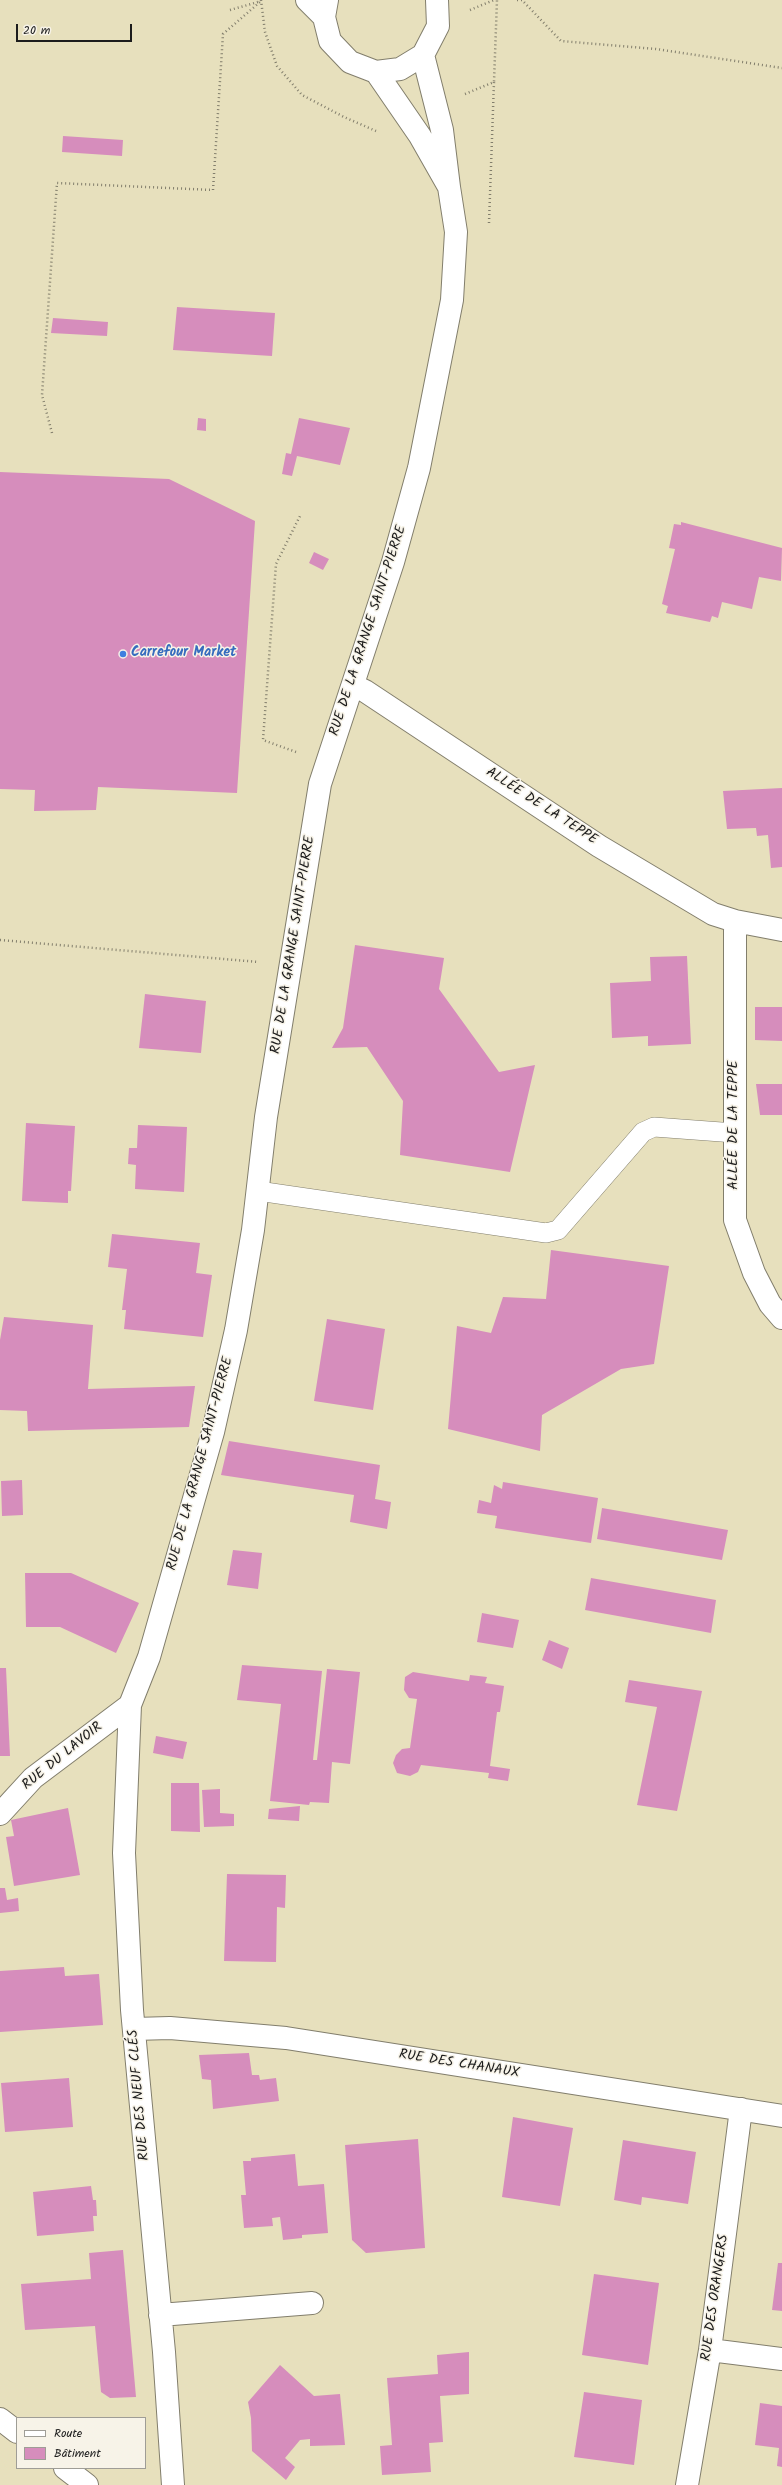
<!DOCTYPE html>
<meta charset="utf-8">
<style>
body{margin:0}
#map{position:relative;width:782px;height:2485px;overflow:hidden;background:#e7e0bd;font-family:Kalam,sans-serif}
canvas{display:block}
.legend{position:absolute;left:16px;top:2417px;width:130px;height:52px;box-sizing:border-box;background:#f7f3e8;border:1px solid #9f9d96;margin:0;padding:5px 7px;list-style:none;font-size:12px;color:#1c1c1c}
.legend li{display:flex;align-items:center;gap:8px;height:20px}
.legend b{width:20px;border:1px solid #9f9d96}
.scale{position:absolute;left:16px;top:24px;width:116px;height:18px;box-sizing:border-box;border:2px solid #1c1c1c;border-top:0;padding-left:5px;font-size:12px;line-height:14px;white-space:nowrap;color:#1c1c1c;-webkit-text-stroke:3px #f7f3e8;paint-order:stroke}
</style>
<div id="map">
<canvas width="782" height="2485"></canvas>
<ul class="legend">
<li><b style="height:5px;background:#fff"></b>Route</li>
<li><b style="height:11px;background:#d68dbc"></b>Bâtiment</li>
</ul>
<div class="scale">20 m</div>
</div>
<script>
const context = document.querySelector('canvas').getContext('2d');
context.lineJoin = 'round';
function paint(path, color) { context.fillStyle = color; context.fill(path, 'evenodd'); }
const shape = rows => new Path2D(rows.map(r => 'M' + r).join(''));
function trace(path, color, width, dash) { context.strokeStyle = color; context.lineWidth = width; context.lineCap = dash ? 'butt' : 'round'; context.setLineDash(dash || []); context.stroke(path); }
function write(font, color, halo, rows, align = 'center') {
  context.font = font + ' Kalam,sans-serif'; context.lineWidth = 3; context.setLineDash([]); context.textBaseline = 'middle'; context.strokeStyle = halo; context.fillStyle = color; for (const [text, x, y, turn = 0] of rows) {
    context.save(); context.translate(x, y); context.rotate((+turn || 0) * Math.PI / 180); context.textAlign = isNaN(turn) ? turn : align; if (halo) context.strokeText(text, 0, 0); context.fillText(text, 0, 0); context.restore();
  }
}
const building = shape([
 [63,136,123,140,122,156,62,152],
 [177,307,275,313,272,356,173,350],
 [53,318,108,322,107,336,51,333],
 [198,418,206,419,206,431,197,430],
 [299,418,350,428,340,465,297,456,292,476,282,474,286,453,291,454],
 [0,472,169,479,255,521,237,793,98,787,96,810,34,811,35,790,0,789],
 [681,522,782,548,781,581,759,577,752,609,722,602,718,618,712,616,710,622,666,613,668,606,662,604,675,549,669,548,674,524,681,525],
 [314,552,329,559,323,570,309,563],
 [782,788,782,867,771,868,768,835,757,836,756,828,727,829,723,791],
 [355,945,444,958,439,989,499,1072,535,1065,510,1172,400,1155,403,1101,367,1047,332,1048,343,1028],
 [687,956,691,1044,648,1046,648,1036,612,1038,610,983,651,981,650,957],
 [145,994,206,1001,201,1053,139,1048],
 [755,1007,782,1007,782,1041,755,1040],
 [756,1084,782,1084,782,1115,760,1115],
 [26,1123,75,1126,71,1191,68,1191,68,1203,22,1201],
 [138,1125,187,1127,184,1192,135,1189,136,1165,128,1164,129,1148,137,1148],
 [112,1234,200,1243,196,1273,212,1275,203,1337,124,1329,126,1310,122,1310,127,1269,108,1267],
 [551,1250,669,1266,654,1364,621,1369,542,1415,540,1451,448,1429,457,1326,491,1333,503,1297,546,1299],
 [4,1317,93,1325,88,1389,195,1386,189,1427,28,1431,27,1411,0,1410,0,1340],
 [327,1319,385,1329,373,1410,314,1401],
 [229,1441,380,1465,375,1499,391,1502,387,1529,350,1522,354,1495,221,1475],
 [22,1480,23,1515,2,1516,1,1481],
 [503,1482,598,1498,591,1543,495,1528,497,1516,477,1513,479,1500,491,1503,494,1485,502,1489],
 [602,1508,728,1530,722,1560,597,1539],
 [233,1550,262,1553,258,1589,227,1585],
 [25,1573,71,1573,139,1603,116,1653,60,1627,26,1627],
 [591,1578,716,1600,711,1633,585,1610],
 [482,1613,519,1620,513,1648,477,1642],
 [549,1640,569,1648,562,1669,542,1660],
 [242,1665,322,1671,313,1760,317,1760,327,1669,360,1672,350,1764,332,1762,329,1803,310,1802,309,1805,270,1801,281,1704,237,1700],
 [0,1668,6,1668,10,1756,0,1756],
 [413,1672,469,1681,470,1675,487,1677,485,1683,504,1686,500,1712,497,1712,490,1766,510,1769,508,1781,488,1778,489,1773,421,1765,418,1772,410,1776,397,1773,393,1763,396,1755,402,1749,410,1748,417,1699,409,1698,404,1690,405,1677],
 [629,1680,702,1691,677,1811,637,1805,657,1707,625,1702],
 [156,1736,187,1742,183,1759,153,1753],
 [171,1783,199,1783,200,1832,171,1831],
 [220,1789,220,1813,234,1814,234,1826,204,1827,202,1790],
 [300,1806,299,1821,268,1819,269,1809],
 [68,1808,80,1875,14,1886,6,1837,14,1836,11,1820],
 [227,1874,286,1875,285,1908,277,1907,276,1962,224,1961],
 [0,1888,5,1888,7,1900,18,1898,19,1911,0,1913],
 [64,1967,65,1976,99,1974,103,2025,0,2032,0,1971],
 [249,2053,252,2075,259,2075,260,2080,276,2078,279,2101,213,2109,211,2080,202,2079,199,2055],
 [69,2078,73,2127,5,2132,1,2083],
 [513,2117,573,2128,560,2206,502,2197],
 [418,2139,425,2248,366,2253,352,2240,345,2145],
 [623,2140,696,2152,688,2204,642,2197,641,2205,614,2200],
 [295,2154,298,2186,324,2184,328,2233,302,2235,302,2238,283,2240,280,2217,272,2218,273,2226,244,2228,241,2195,246,2195,243,2161,251,2161,251,2158],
 [91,2186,93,2200,96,2200,97,2216,93,2216,94,2231,37,2236,33,2192],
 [123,2250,136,2397,110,2398,101,2392,95,2326,25,2330,21,2284,91,2279,89,2253],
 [778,2263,782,2263,782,2311,772,2310],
 [594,2274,659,2283,648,2365,582,2355],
 [469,2352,469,2394,440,2396,443,2442,429,2443,431,2472,382,2475,380,2446,392,2445,387,2378,438,2374,437,2355],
 [280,2365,314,2396,340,2394,345,2445,310,2446,310,2439,300,2440,285,2458,295,2467,286,2480,252,2451,251,2418,248,2402],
 [584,2392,642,2400,634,2465,574,2457],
 [760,2403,782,2406,782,2467,777,2466,779,2448,755,2445]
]);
const path = shape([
 [261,0,265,32,277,66,302,95,344,117,376,131],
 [517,0,522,0,561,41,656,49,782,68],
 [230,10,258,2],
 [470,10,494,0],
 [465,94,494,82,497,0],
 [489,223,494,82],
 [52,433,42,395,57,183,213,190,223,34,260,2],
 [296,752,263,740,276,564,300,516],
 [0,940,259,962]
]);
const lane = shape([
 [258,1191,546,1233,558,1230,643,1132,654,1127,735,1133]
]);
const street = shape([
 [307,0,324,17],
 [327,0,324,17,330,41,350,62,376,72,400,69,423,55,438,26,437,0],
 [376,72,420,136,449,187,442,130,423,55],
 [353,685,365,691,599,846,713,914,735,921,782,930],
 [735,921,735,1220,754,1273,770,1304,782,1318],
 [0,1814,33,1778,130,1705],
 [134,2029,170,2028,286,2038,782,2116],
 [160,2315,312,2303],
 [710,2350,782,2359],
 [0,2419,17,2432],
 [65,2468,87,2485],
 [173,2485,164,2352,132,2010,124,1853,130,1705,149,1657,213,1432,236,1330,253,1230,266,1117,320,784,393,562,419,468,452,300,456,232,449,187],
 [687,2485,710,2350,741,2109]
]);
const markers = [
 [123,654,4,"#3f7fe0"]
];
const streetNames = [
 ["RUE DE LA GRANGE SAINT-PIERRE",369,631,-72],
 ["ALLÉE DE LA TEPPE",541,807,33],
 ["RUE DE LA GRANGE SAINT-PIERRE",294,945,-81],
 ["ALLÉE DE LA TEPPE",735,1125,-90],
 ["RUE DE LA GRANGE SAINT-PIERRE",201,1464,-75],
 ["RUE DU LAVOIR",63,1757,-39],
 ["RUE DES CHANAUX",459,2065,9],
 ["RUE DES NEUF CLÉS",140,2095,-95],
 ["RUE DES ORANGERS",716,2298,-82]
];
const shopNames = [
 ["Carrefour Market",131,654]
];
paint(building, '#d68dbc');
trace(lane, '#827e6c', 20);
trace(street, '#827e6c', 24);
trace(path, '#827e6c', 2.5, [1, 3]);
trace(lane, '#fff', 19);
trace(street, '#fff', 22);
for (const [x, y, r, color] of markers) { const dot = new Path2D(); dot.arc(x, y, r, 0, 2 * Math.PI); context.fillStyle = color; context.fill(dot); trace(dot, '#f7f3e8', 1.5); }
write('14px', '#1c1c1c', '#f7f3e8', streetNames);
write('bold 14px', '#366cbe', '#f7f3e8', shopNames, 'left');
</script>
